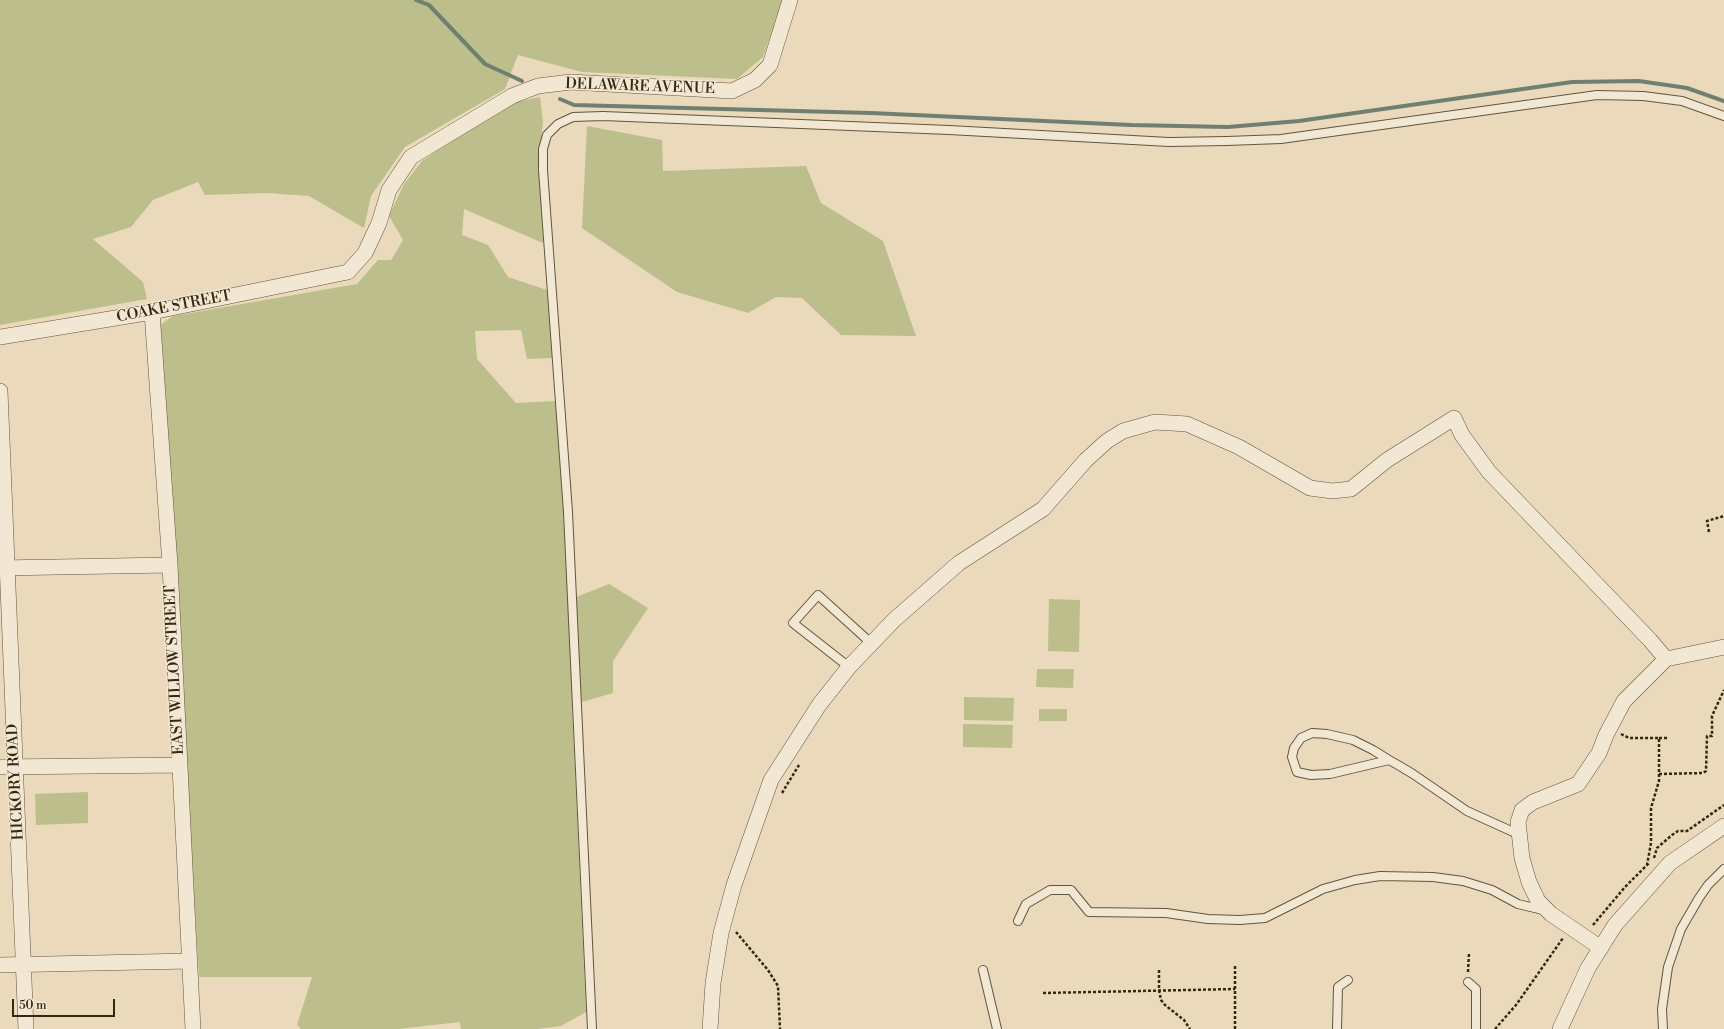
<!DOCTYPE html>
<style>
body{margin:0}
#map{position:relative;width:1724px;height:1029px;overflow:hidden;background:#eadabb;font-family:"Libre Bodoni",serif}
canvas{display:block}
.scale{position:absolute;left:12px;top:999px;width:103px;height:18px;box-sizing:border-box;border:2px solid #372712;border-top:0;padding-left:5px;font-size:12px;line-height:14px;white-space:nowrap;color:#372712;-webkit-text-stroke:3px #f1e7d3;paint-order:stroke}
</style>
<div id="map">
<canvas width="1724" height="1029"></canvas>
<div class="scale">50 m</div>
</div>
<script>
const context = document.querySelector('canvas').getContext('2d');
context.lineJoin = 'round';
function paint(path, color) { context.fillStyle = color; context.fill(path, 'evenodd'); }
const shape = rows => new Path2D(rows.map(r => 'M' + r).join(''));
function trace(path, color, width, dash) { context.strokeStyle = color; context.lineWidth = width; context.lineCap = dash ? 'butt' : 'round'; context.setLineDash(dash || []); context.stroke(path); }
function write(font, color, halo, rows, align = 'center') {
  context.font = font + ' "Libre Bodoni",serif'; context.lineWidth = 3; context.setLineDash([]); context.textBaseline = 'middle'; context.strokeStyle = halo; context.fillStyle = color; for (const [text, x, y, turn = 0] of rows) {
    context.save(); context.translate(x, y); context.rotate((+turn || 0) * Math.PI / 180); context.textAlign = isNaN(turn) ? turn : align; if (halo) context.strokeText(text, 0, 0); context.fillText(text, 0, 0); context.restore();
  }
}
const green = shape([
 [0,0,783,0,763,57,737,79,582,72,518,55,505,89,405,147,371,196,364,228,309,196,266,193,205,195,198,182,153,200,131,227,93,239,143,282,147,299,0,325],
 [540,97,543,122,540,153,543,243,464,209,462,235,488,245,508,277,547,290,552,358,527,359,521,330,475,331,477,359,516,403,556,401,569,600,609,584,648,608,613,661,613,693,572,705,586,1012,561,1026,537,1029,461,1029,460,1022,399,1029,301,1029,297,1025,312,977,199,977,160,325,173,316,357,284,378,260,391,260,403,240,389,216,404,184,422,161,507,104],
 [587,126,662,140,663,171,806,166,821,203,883,241,916,336,841,335,802,298,776,297,748,313,677,292,582,228],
 [1049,599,1080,600,1079,652,1048,651],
 [1037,669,1074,669,1073,688,1036,687],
 [964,697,1014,698,1013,721,964,720],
 [1039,709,1067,709,1067,721,1039,721],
 [963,724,1013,725,1012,748,963,747],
 [88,792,88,823,36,825,35,794]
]);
const stream = shape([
 [416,0,429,5,485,64,522,81],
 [560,99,574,105,871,113,1131,125,1228,127,1299,121,1572,82,1639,81,1687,88,1724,101]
]);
const path = shape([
 [1709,532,1707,521,1724,516],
 [1621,734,1629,738,1659,738,1659,781,1651,808,1651,843,1647,865],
 [1659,738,1668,738],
 [1659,774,1703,773,1706,771,1707,736,1712,736,1712,716,1724,690],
 [782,793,799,765],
 [1654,858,1657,848,1672,835,1678,831,1687,831,1724,805],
 [1593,925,1625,887,1650,862],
 [736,932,768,970,778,986,780,1029],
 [1235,966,1235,1029],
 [1159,970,1159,990,1161,1000,1165,1005,1184,1020,1190,1029],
 [1468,972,1469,953],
 [1043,993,1235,989],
 [1495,1029,1516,1005,1563,938]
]);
const lane = shape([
 [849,667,793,623,818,595,871,643],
 [1389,760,1330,774,1311,775,1297,772,1292,757,1294,748,1301,738,1312,733,1327,734,1353,740,1373,750,1389,760,1398,765,1413,774,1467,811,1520,835],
 [1018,921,1026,904,1050,890,1071,890,1089,912,1166,913,1208,919,1240,920,1265,918,1323,889,1355,880,1380,876,1433,877,1463,881,1492,890,1518,904,1543,910],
 [983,970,997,1029],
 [1468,982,1476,989,1476,1029],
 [592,1029,568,512,543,170,543,149,547,135,558,124,573,117,603,116,949,130,1169,142,1227,141,1281,139,1597,95,1643,96,1682,101,1724,116],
 [1337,1029,1338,987,1348,980],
 [1663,1029,1662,1009,1668,967,1681,929,1699,898,1708,885,1724,869]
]);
const street = shape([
 [152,312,170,565,193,1029],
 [0,337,152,312,348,272,365,253,379,223,389,190,411,157,512,96,538,86,571,82,732,91,755,80,770,65,790,0],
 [0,391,26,1029],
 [0,568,170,565],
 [0,767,180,765],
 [1601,948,1551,914,1538,901,1529,882,1522,858,1518,822,1522,810,1533,802,1578,784,1599,753,1606,735,1624,701,1666,659,1724,647],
 [0,965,190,961],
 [710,1029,713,983,721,933,734,885,771,780,819,705,849,667,894,620,959,563,1043,509,1086,460,1107,441,1123,431,1155,422,1187,424,1239,447,1310,488,1332,491,1351,489,1387,460,1454,418,1462,435,1489,472,1650,640,1666,659],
 [1560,1029,1588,968,1615,925,1670,863,1724,826]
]);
const streetNames = [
 ["DELAWARE AVENUE",640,87,2],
 ["COAKE STREET",174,307,-11],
 ["EAST WILLOW STREET",175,670,-93],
 ["HICKORY ROAD",16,782,-93]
];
paint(green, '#bcbe8c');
trace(stream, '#717f72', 4);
trace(lane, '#64543c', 10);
trace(street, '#64543c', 16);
trace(path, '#372712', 2.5, [3, 2]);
trace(lane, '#f1e7d3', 8);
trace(street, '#f1e7d3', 15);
write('15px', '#372712', '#f1e7d3', streetNames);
</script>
